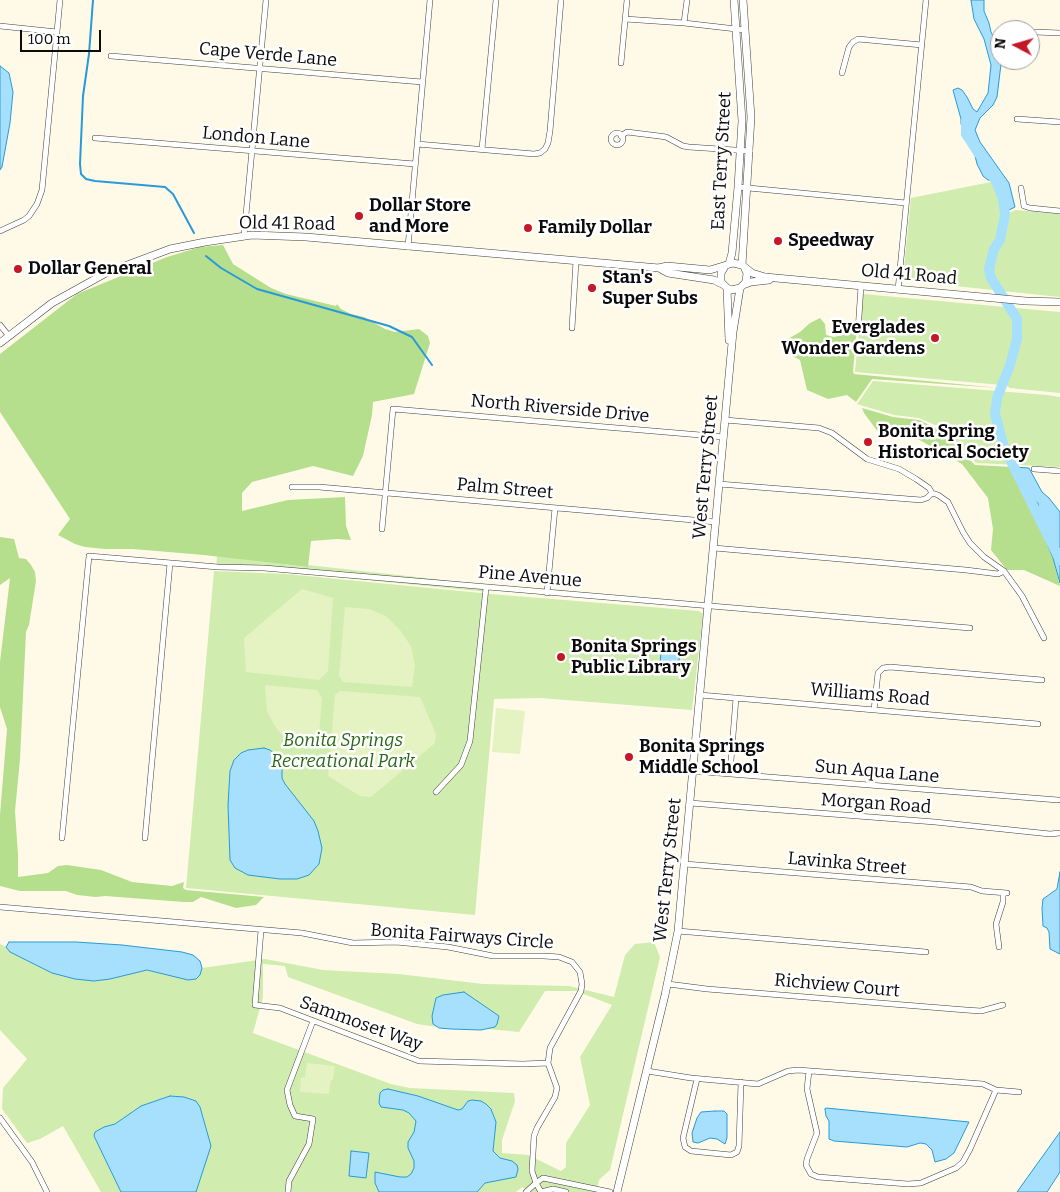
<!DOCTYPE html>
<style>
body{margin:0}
#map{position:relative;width:1060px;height:1192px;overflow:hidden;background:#fffae8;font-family:Bitter,serif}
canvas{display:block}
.north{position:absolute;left:990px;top:20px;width:50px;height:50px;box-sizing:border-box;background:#fff;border:1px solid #9d9d9d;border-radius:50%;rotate:276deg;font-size:14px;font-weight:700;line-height:20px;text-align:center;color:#0b0b0b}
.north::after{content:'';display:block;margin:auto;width:18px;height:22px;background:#c51827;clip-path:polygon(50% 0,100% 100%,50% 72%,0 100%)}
.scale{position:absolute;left:20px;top:30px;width:81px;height:22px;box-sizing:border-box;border:2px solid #0b0b0b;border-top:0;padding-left:6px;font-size:15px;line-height:18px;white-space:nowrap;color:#0b0b0b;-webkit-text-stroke:4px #fff;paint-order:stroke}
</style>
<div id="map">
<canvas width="1060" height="1192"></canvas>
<div class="north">N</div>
<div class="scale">100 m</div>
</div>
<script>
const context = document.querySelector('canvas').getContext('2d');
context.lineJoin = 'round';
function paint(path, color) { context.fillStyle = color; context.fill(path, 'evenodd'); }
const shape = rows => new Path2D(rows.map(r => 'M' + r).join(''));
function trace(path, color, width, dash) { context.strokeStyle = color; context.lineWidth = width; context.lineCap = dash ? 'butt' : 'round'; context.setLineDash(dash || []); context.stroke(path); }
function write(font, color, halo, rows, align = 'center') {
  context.font = font + ' Bitter,serif'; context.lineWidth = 5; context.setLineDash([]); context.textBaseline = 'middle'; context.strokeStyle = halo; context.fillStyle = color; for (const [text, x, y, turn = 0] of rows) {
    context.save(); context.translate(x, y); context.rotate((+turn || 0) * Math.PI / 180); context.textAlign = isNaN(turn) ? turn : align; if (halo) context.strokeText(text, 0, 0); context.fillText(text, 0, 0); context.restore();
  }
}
const green = shape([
 [996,181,1003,199,1005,214,1016,210,1060,214,1060,297,907,281,903,278,911,198],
 [863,294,1060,312,1060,393,1010,388,1003,383,1002,385,855,372],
 [873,381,1047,395,1060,397,1060,467,976,463,942,428,919,418,894,415,857,404],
 [217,556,307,567,308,565,489,585,488,592,286,572,216,569],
 [214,571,286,574,491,594,699,611,703,614,692,710,540,698,494,699,475,915,186,888],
 [9,942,76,942,122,945,182,952,193,955,200,961,202,968,265,959,323,970,399,974,483,984,569,986,614,997,625,955,635,944,654,942,660,957,610,1170,599,1180,596,1192,531,1192,522,1187,516,1192,101,1192,63,1126,40,1139,27,1143,2,1109,3,1088,27,1059,0,1030,0,944,6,947],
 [263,964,285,966,288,977,417,1024,451,1029,489,1029,519,1032,545,991,576,991,612,1005,580,1057,590,1105,566,1143,566,1167,561,1171,528,1155,502,1153,502,1140,515,1101,514,1093,410,1088,391,1084,253,1033,263,997]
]);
const forest = shape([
 [223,245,233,264,271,288,286,294,336,306,337,304,341,309,351,314,364,317,385,329,395,332,419,329,428,336,430,343,414,394,373,402,372,415,363,456,353,476,313,466,252,482,242,493,242,511,288,500,345,497,346,526,351,540,337,539,311,541,308,567,204,555,133,549,105,549,85,547,75,544,58,535,70,519,0,412,0,354,77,294,167,257,200,247],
 [820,318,825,324,826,335,834,337,855,332,857,328,853,371,854,374,999,388,872,379,856,402,847,395,828,399,807,390,800,360,784,352,788,339,800,332,810,323],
 [862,408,893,417,919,420,940,430,975,465,1013,467,1024,484,1025,493,1038,503,1039,511,1044,519,1046,541,1053,558,1060,586,1024,570,1007,570,991,550,993,529,988,498,962,464,916,438,878,432,864,413],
 [0,537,14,539,19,558,26,559,31,565,35,572,36,581,29,625,26,632,20,759,15,811,18,855,18,877,48,873,58,866,67,865,101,870,132,882,172,886,184,882,183,888,186,890,264,897,256,905,236,908,201,897,193,902,184,902,105,896,96,897,77,895,66,891,20,891,0,886,0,815,7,729,0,707,0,662,10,578,0,585]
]);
const pitch = shape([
 [302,589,333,598,328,671,319,680,246,672,244,638],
 [345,607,369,609,386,616,400,630,411,646,415,665,412,687,343,682,339,676],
 [265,685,317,690,322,698,318,748,296,744,277,730,267,711],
 [340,691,420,697,436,734,435,743,371,797,360,796,328,776,335,695],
 [496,708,525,711,520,754,492,752],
 [307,1063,335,1066,333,1080,331,1080,329,1094,300,1092,301,1077,305,1078]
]);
const water = shape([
 [971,0,984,0,984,11,989,23,991,32,1000,51,1001,64,997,97,993,105,980,118,975,130,980,142,1009,183,1015,207,1007,211,1006,199,998,180,988,180,983,176,977,164,972,143,961,124,961,119,954,94,953,90,958,88,962,90,967,97,973,109,977,112,988,93,991,65,984,39,974,19,971,0],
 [0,66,9,73,13,92,10,123,2,167,0,170,0,66],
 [1013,467,1029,468,1042,492,1049,498,1060,512,1060,583,1053,558,1046,541,1044,519,1039,511,1038,503,1027,497,1024,484,1013,467],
 [661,651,680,653,678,668,660,666,661,651],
 [264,748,270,750,282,760,282,778,285,784,314,821,318,831,322,848,319,864,309,875,297,879,280,879,248,875,235,868,230,860,228,805,230,771,234,760,241,753,248,750,264,748],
 [1060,872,1060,954,1050,949,1049,932,1047,928,1043,926,1042,908,1043,899,1057,889,1060,872],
 [9,942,76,942,122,945,182,952,193,955,200,961,202,968,200,975,196,979,188,980,147,970,110,979,94,981,75,979,52,973,10,952,6,947,9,942],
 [464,992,499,1016,497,1024,495,1027,481,1030,451,1029,439,1028,433,1024,432,1016,436,998,443,995,464,992],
 [388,1089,418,1096,458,1110,462,1109,468,1101,472,1100,481,1101,486,1104,491,1109,496,1122,493,1151,500,1158,512,1161,517,1165,518,1169,516,1177,485,1183,477,1192,379,1192,375,1183,375,1172,400,1177,407,1177,411,1174,414,1168,414,1161,408,1148,408,1142,414,1132,416,1121,409,1113,403,1110,381,1107,379,1103,380,1093,383,1090,388,1089],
 [170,1096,184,1097,196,1101,200,1107,211,1146,196,1192,121,1192,94,1136,95,1132,104,1127,115,1124,141,1106,170,1096],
 [825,1109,826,1108,969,1122,954,1153,946,1159,935,1162,932,1150,926,1144,920,1143,907,1147,834,1141,829,1139,829,1121,826,1116,825,1109],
 [715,1111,724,1111,727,1114,727,1138,725,1144,717,1139,710,1138,698,1143,693,1142,692,1133,697,1118,701,1112,715,1111],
 [1060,1132,1060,1172,1047,1192,1017,1192,1060,1132],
 [351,1151,369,1153,366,1178,349,1176,351,1151]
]);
const stream = shape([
 [93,0,89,54,83,96,80,164,81,174,86,179,95,181,165,187,173,194,194,233],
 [206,256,221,268,257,289,389,326,412,337,432,365]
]);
const river = shape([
 [966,121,966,134,979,154],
 [988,169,996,181,1003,199,1005,215,1000,240,994,249,989,269,991,278,1017,319,1017,339,1010,365,997,398,995,414,1004,447,1060,560]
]);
const minor = shape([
 [625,19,684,23,745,30],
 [684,23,687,0],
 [0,26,57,32],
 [1035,32,1060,33],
 [111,56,422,82],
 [621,63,627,0],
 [842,73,849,47,853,42,858,39,922,45],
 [1017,119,1060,122],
 '611 139a6 6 0 1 1 12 0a6 6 0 1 1-12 0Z',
 [621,136,627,132,659,136,666,137,683,146,689,147,750,151],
 [95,138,415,164],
 [417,144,534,154,540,153,545,149,548,143,550,131,561,0],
 [482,149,496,0],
 [738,187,906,203],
 [1021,188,1024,206,1030,208,1060,211],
 [0,231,24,220,29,216,37,204,42,190,60,0],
 [244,236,266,0],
 [408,247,430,0],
 [898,290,926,0],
 [0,325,9,336],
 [572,328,576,261],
 [858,331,861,286],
 [725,420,819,428,832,433,867,459,899,469,916,479,929,488,932,493,938,495,948,502,963,532,970,543,984,557,1004,571,1022,596,1044,638],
 [1034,469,1060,471],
 [719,484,921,500,927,498,932,493],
 [292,487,319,487,716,522],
 [382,529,393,409,724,437],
 [714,548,966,570,998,574,1004,571],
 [547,593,555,508],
 [700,695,1038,724],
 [874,710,878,673,883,668,890,667,1042,680],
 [693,771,1058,800],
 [730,773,736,698],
 [436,792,461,765,470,741,486,588],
 [690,803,935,822,1050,834,1060,833],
 [62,838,89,556,218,567,264,568,970,628],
 [145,838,170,563],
 [685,864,971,887,982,891,1007,893],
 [0,907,302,933,353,943,396,942,448,947,493,956,544,956,559,957,572,962,580,972,582,984,581,991,550,1048,548,1063,557,1088,555,1097,537,1128,534,1136,532,1171,536,1183,541,1192],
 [261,930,255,1005,280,1008,419,1061,523,1064,548,1063],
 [678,931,926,952],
 [999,947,996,924,1003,902,1003,893],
 [668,984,707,989,966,1010,981,1011,1003,1005],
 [647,1071,691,1078,758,1084,788,1071,798,1070,983,1084,996,1090,1019,1092],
 [809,1071,807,1089,817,1133,807,1159,806,1165,811,1174,818,1177,908,1184,921,1183,956,1168,963,1162,970,1149,996,1090],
 [697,1079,683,1138,685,1147,691,1151,731,1155,737,1152,739,1146,741,1082],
 [0,1118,32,1162,47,1192],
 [288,1192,289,1181,309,1144,313,1119,295,1116,290,1105,287,1090,313,1021],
 [526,1192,536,1183,543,1178,610,1192],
 [541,1192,553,1189,566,1192]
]);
const tertiary = shape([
 [729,264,732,253,738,187,742,121,734,0],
 [742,265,751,117,743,0],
 [725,266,721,273,721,282,727,288,731,290,740,288,746,282,747,273,745,269],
 [659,268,668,273,714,280,724,285],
 [743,285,751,282,769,280],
 [727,288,729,340],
 [0,343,52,303,106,273,170,249,205,242,252,235,306,237,659,268,667,266,710,270,733,263,742,265,752,273,765,277,1026,301,1060,302],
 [617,1192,665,995,678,931,733,332,740,288]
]);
const markers = [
 [359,216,5,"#c51827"],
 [528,228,5,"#c51827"],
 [778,241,5,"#c51827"],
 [18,269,5,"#c51827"],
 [592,288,5,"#c51827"],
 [935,338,5,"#c51827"],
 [868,442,5,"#c51827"],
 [561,657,5,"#c51827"],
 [629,757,5,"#c51827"]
];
const streetNames = [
 ["Cape Verde Lane",268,55,5],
 ["London Lane",256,138,5],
 ["East Terry Street",722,161,-87],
 ["Old 41 Road",287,224,1],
 ["Old 41 Road",909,275,5],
 ["North Riverside Drive",560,409,5],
 ["West Terry Street",706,467,-85],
 ["Palm Street",505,489,5],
 ["Pine Avenue",530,577,5],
 ["Williams Road",870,695,5],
 ["Sun Aqua Lane",877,772,5],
 ["Morgan Road",876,804,4],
 ["Lavinka Street",847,864,5],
 ["West Terry Street",668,870,-84],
 ["Bonita Fairways Circle",462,937,4],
 ["Richview Court",837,986,5],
 ["Sammoset Way",361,1024,20]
];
const poiNames = [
 ["Dollar Store",369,206],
 ["and More",369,227],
 ["Family Dollar",538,228],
 ["Speedway",788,241],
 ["Dollar General",28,269],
 ["Stan's",602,278],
 ["Super Subs",602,299],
 ["Everglades",925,328,"right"],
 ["Wonder Gardens",925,349,"right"],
 ["Bonita Spring",878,432],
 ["Historical Society",878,453],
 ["Bonita Springs",571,647],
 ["Public Library",571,668],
 ["Bonita Springs",639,747],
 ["Middle School",639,768]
];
const parkNames = [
 ["Bonita Springs",343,741],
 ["Recreational Park",343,762]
];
paint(green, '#d1ecaf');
paint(forest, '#b5de8d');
paint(pitch, '#e4f3c1');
paint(water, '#a7e0fc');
trace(water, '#289ad9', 1);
trace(stream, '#289ad9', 2);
trace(river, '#a7e0fc', 10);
trace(minor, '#3e3e3e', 6);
trace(tertiary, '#3e3e3e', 8);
trace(minor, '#fff', 5);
trace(tertiary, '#fff', 7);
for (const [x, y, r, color] of markers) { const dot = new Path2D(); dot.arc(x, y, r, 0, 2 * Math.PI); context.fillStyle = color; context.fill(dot); trace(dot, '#fff', 2); }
write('18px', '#0b0b0b', '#fff', streetNames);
write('bold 18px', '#0b0b0b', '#fff', poiNames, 'left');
write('italic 18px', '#2a6716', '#fff', parkNames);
</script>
